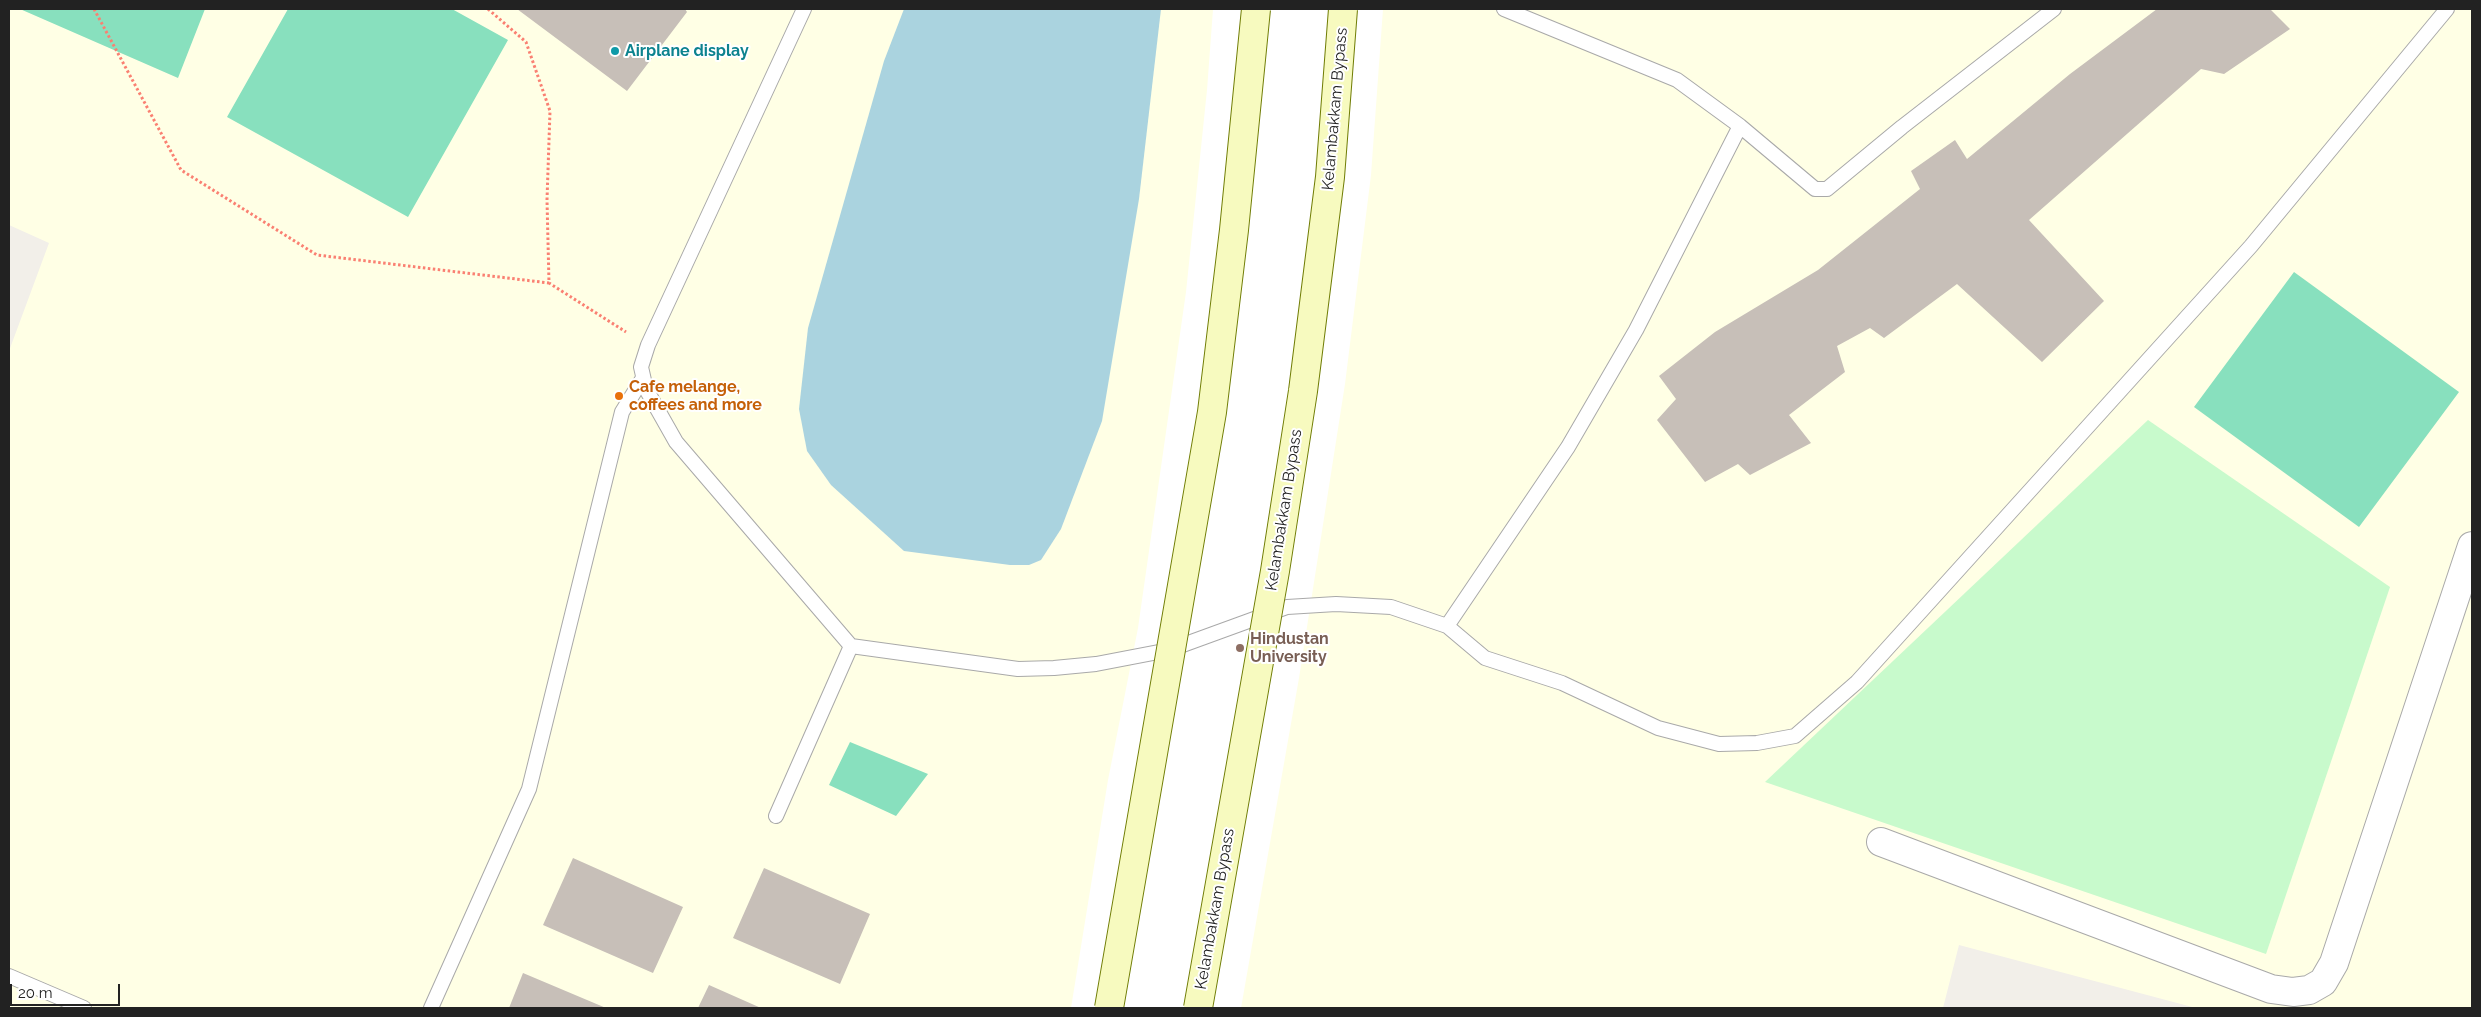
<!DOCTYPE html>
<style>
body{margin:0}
#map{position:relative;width:2481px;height:1017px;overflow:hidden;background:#f2efe9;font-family:Raleway,sans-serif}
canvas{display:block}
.frame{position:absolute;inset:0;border:10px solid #222;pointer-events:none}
.scale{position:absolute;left:10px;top:984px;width:110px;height:22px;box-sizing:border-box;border:2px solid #222;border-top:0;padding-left:6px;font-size:15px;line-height:18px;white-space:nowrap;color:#222;-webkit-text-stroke:4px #fff;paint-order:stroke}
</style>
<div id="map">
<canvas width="2481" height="1017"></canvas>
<div class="frame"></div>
<div class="scale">20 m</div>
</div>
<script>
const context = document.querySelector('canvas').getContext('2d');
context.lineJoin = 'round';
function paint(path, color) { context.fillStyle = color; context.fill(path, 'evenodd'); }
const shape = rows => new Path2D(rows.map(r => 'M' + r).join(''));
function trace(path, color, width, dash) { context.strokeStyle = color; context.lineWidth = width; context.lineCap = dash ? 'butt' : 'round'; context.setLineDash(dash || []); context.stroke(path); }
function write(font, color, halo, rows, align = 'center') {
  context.font = font + ' Raleway,sans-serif'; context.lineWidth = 4; context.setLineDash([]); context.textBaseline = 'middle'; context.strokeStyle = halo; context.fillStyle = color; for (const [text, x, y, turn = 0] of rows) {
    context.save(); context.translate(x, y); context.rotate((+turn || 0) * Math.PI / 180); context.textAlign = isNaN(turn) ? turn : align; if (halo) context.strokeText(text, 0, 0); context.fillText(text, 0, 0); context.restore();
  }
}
const education = shape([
 [9,9,2472,9,2472,1008,2196,1008,1959,945,1943,1008,9,1008,9,351,49,243,9,225]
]);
const park = shape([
 [2148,420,2390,587,2266,954,1765,782]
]);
const pitch = shape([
 [20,9,205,9,178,78],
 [288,9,452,9,508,40,408,217,227,117],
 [2294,272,2459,392,2359,527,2194,407],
 [850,742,928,774,896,816,829,785]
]);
const water = shape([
 [904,9,1161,9,1139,199,1102,421,1061,529,1041,560,1029,565,1010,565,904,551,831,485,807,451,799,409,808,328,884,61]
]);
const pier = shape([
 [1213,9,1383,9,1371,175,1345,384,1299,678,1241,1008,1071,1008,1108,780,1138,628,1186,292,1207,90]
]);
const building = shape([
 [517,9,685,9,687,12,627,91],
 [2157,9,2270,9,2290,29,2224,74,2201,69,2029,220,2104,301,2042,362,1957,284,1884,338,1870,328,1837,346,1845,372,1789,415,1811,443,1750,475,1738,464,1705,482,1657,420,1676,399,1659,376,1715,332,1818,270,1920,189,1911,171,1955,140,1967,159,2070,74],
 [573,858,683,907,653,973,543,925],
 [764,868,870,914,840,984,733,938],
 [523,973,606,1008,509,1008],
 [709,985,761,1008,698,1008]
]);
const path = shape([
 [94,9,181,170,317,255,549,283],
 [488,9,526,42,550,111,547,200,549,283,626,332]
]);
const lane = shape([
 [804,9,648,345,641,367,646,389,676,442,851,646,1018,669,1054,668,1096,664,1169,650,1287,607,1336,604,1391,607,1447,626,1485,658,1562,683,1658,728,1719,744,1757,743,1795,736,1857,682,2251,246,2447,9],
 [1504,9,1677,80,1740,126,1815,189,1827,189,1902,127,2054,9],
 [1447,626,1568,447,1636,330,1740,126],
 [776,816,851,646],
 [9,976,84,1008],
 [431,1008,529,789,622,412,643,378]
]);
const street = shape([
 [1881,842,2271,989,2293,992,2309,990,2323,982,2334,963,2472,546]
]);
const secondaryBridge = shape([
 [1109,1008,1212,412,1234,230,1256,9],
 [1198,1008,1275,571,1303,391,1330,177,1343,9]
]);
const markers = [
 [615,51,5,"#0f9aa8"],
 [619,396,5,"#e8710a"],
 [1240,648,5,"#8d6e63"]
];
const cultureNames = [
 ["Airplane display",625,51]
];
const streetNames = [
 ["Kelambakkam Bypass",1335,109,-85],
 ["Kelambakkam Bypass",1284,510,-81],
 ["Kelambakkam Bypass",1215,909,-80]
];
const foodNames = [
 ["Cafe melange,",629,387],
 ["coffees and more",629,405]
];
const educationNames = [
 ["Hindustan",1250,639],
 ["University",1250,657]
];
paint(education, '#ffffe5');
paint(park, '#c8facc');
paint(pitch, '#88e0be');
paint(water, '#aad3df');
paint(pier, '#fff');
paint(building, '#c7bfb8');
trace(lane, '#a9a9a9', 16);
trace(street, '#a9a9a9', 30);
trace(path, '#fa8072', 3, [2.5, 2.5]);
trace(lane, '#fff', 14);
trace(street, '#fff', 28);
trace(secondaryBridge, '#707d05', 30, []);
trace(secondaryBridge, '#f7fabf', 28);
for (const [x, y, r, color] of markers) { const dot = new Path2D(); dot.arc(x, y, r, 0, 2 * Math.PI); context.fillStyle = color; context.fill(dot); trace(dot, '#fff', 2); }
write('bold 16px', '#0d838f', '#fff', cultureNames, 'left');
write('16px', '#222', '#fff', streetNames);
write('bold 16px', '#c56008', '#fff', foodNames, 'left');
write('bold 16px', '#785e54', '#fff', educationNames, 'left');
</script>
